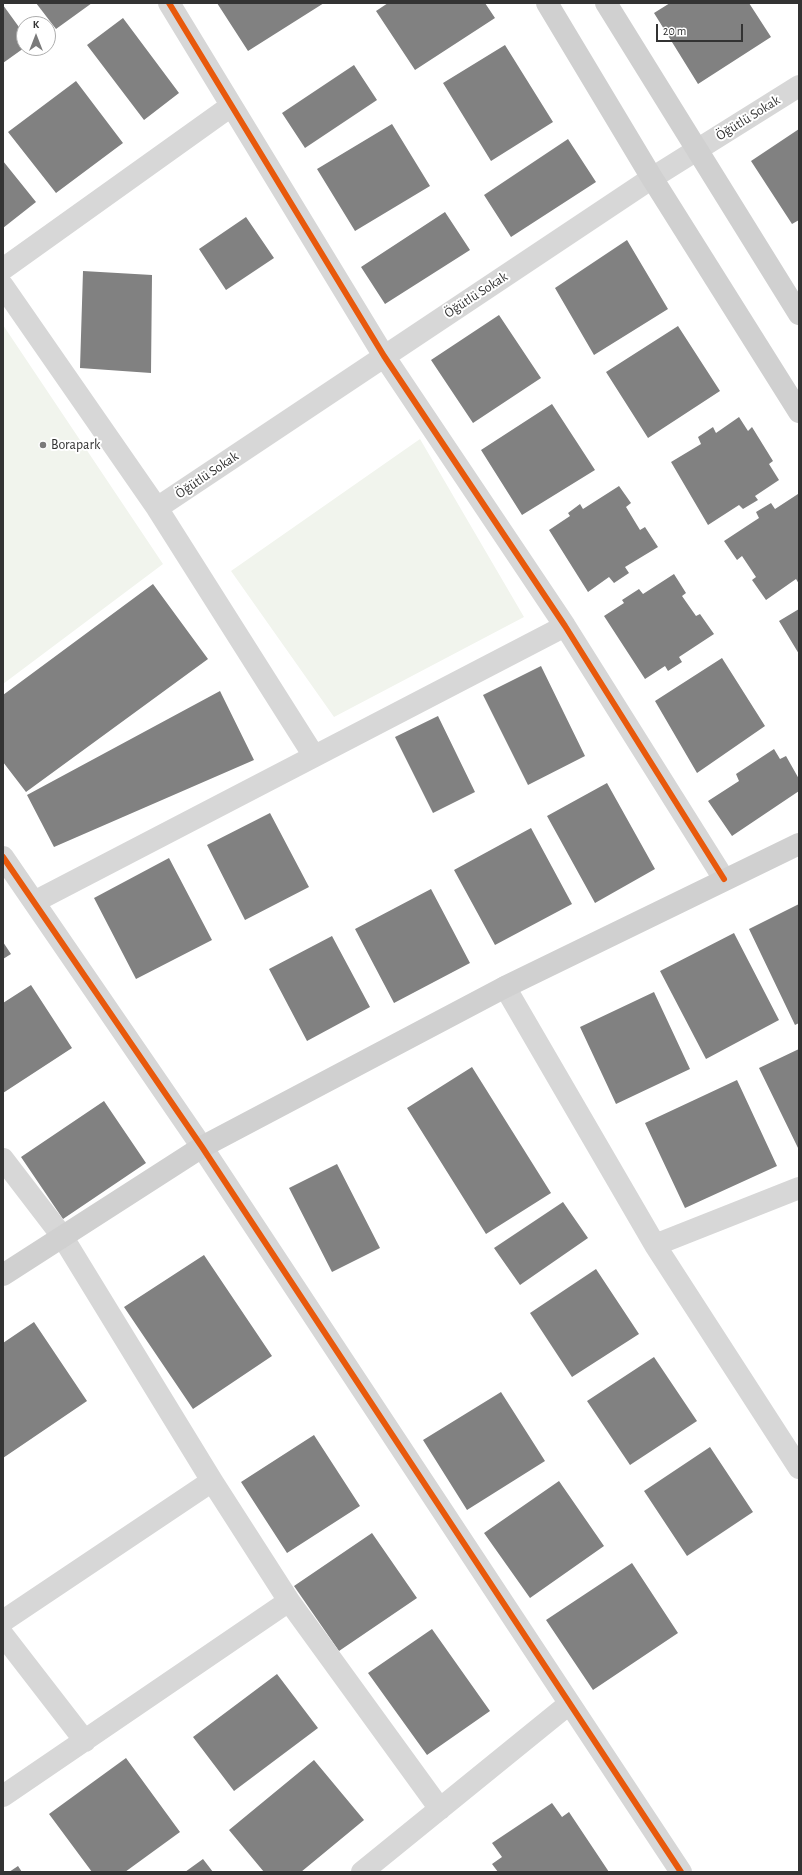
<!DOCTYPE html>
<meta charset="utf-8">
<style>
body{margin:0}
#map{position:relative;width:802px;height:1875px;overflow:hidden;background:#fff;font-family:"Alegreya Sans",sans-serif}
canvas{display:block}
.frame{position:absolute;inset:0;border:4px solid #333;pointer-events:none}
.north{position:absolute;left:16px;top:16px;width:40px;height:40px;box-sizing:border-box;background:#fff;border:1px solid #adadad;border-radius:50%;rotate:0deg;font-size:11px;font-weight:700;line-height:16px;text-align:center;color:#333}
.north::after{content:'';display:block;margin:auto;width:14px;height:18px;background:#7a7a7a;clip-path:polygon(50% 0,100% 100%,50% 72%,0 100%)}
.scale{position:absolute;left:656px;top:24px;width:87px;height:18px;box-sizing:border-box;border:2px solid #333;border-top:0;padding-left:5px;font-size:12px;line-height:14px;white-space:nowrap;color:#333;-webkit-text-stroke:3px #fff;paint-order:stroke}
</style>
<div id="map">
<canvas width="802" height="1875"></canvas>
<div class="frame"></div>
<div class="north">K</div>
<div class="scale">20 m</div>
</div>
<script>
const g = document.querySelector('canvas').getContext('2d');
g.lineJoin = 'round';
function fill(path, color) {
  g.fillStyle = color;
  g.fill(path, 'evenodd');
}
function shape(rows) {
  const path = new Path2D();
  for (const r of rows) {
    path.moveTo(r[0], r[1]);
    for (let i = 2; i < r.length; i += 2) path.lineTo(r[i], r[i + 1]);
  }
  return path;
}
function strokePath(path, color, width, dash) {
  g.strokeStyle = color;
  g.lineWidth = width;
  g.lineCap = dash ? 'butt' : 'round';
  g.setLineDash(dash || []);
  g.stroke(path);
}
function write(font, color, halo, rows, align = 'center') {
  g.font = font + ' "Alegreya Sans",sans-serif';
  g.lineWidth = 4;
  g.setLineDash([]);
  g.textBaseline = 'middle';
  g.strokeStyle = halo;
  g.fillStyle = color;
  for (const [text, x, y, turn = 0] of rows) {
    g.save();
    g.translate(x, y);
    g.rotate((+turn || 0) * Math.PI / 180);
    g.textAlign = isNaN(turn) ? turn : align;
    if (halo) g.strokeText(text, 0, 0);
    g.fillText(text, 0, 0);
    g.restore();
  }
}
fill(shape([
 [3,325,163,564,3,684],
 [420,439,524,617,334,717,231,571]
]), '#f1f4ed');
fill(shape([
 [36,3,92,3,56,29],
 [217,3,324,3,248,51],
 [388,3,485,3,495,18,415,70,376,11],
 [670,3,749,3,771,37,698,84,654,13],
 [3,5,24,34,24,48,3,63],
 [123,18,179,93,144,120,87,45],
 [505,45,553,122,491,161,443,83],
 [354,65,377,100,305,148,282,113],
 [76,81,123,143,56,193,8,132],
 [392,124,430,186,355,231,317,169],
 [799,129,799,220,792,224,751,161],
 [568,139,596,182,511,237,484,195],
 [3,161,36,202,3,228],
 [445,212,470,250,385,304,361,267],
 [246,217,274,258,226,290,199,249],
 [627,240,668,309,594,355,555,288],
 [83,271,152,275,151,373,80,368],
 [499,315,541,378,473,423,431,360],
 [678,326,720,391,648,438,606,372],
 [552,404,595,470,522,515,481,450],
 [739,417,748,431,752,427,773,461,769,464,779,480,755,496,758,500,743,509,739,505,708,525,671,462,701,444,698,437,713,427,716,433],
 [619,486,631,503,626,507,640,530,645,527,658,547,625,567,629,573,614,583,609,577,588,592,549,530,570,516,568,513,580,504,583,509],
 [798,494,799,584,796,579,766,600,752,580,756,577,742,556,737,560,724,541,759,518,756,512,771,503,775,509],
 [674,574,686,593,682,596,696,616,700,614,714,634,679,657,682,662,668,671,665,666,645,679,604,616,624,603,622,600,639,589,643,594],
 [153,584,208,659,26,792,3,762,3,695],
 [799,609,799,654,779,621],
 [722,658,765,726,697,773,655,701],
 [541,666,585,756,528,785,483,695],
 [220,691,254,760,54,847,27,795],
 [438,716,475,792,433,813,395,737],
 [774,749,780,759,786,756,799,779,799,791,732,836,708,801,739,781,736,774],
 [607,783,655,869,595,903,547,816],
 [270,813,309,887,245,920,207,845],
 [531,828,572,904,495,945,454,870],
 [169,858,212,940,136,979,94,898],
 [431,889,470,963,394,1003,355,929],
 [799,904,799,1023,795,1025,749,929],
 [734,933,779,1020,706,1059,660,971],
 [332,936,370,1007,307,1041,269,969],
 [3,942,11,954,3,959],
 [31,985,72,1048,3,1093,3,1003],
 [654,992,690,1069,616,1104,580,1027],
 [799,1049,799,1150,759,1068],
 [472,1067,551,1193,486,1234,407,1108],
 [737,1080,777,1166,685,1208,645,1123],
 [104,1101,146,1163,63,1219,21,1157],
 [337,1164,380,1248,332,1272,289,1188],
 [563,1202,588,1238,520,1285,494,1248],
 [204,1255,272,1356,193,1409,124,1307],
 [596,1269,639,1334,572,1377,530,1313],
 [34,1322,87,1401,3,1458,3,1343],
 [654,1357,697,1421,630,1465,587,1401],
 [501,1392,545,1461,467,1510,423,1440],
 [314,1435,360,1506,287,1553,241,1482],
 [710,1447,753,1512,687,1556,644,1491],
 [559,1481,604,1546,530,1598,484,1533],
 [372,1533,417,1598,339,1651,294,1586],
 [632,1563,678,1633,593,1690,546,1620],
 [432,1629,490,1711,427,1755,368,1673],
 [277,1674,318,1728,234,1791,193,1737],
 [126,1758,180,1832,125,1872,92,1872,49,1814],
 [314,1760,364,1820,301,1872,264,1872,229,1830],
 [552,1803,562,1817,569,1812,609,1872,498,1872,492,1864,502,1857,492,1843],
 [203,1859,213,1872,185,1872],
 [18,1866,22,1872,9,1872]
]), '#818181');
strokePath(shape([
 [169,3,384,356,565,626,724,879],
 [3,269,231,106],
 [3,286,157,508,314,756],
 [157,508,652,178,799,86],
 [3,857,202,1147,681,1872],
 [34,902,565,626],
 [505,987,655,1245,799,1468],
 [3,1159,62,1236,212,1481,289,1601,440,1809],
 [655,1245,799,1188],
 [3,1621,212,1481],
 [3,1635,85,1741],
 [3,1796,289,1601],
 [362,1872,569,1704]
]), '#d7d7d7', 22);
strokePath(shape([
 [547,3,652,178,799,412],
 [606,3,799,314],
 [3,1275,202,1147,505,987,799,844]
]), '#d0d0d0', 22);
strokePath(shape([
 [169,3,384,356,565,626,724,879],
 [3,857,202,1147,681,1872]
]), '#e8590c', 6);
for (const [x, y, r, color] of [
 [43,445,4,"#7a7a7a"]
]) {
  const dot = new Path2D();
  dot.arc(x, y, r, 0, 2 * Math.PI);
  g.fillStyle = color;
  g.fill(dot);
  strokePath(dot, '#fff', 1.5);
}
write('14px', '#333', '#fff', [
 ["Öğütlü Sokak",748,118,-32],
 ["Öğütlü Sokak",476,295,-33],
 ["Öğütlü Sokak",207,475,-34]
]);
write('14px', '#333', '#fff', [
 ["Borapark",51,445]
], 'left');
</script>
